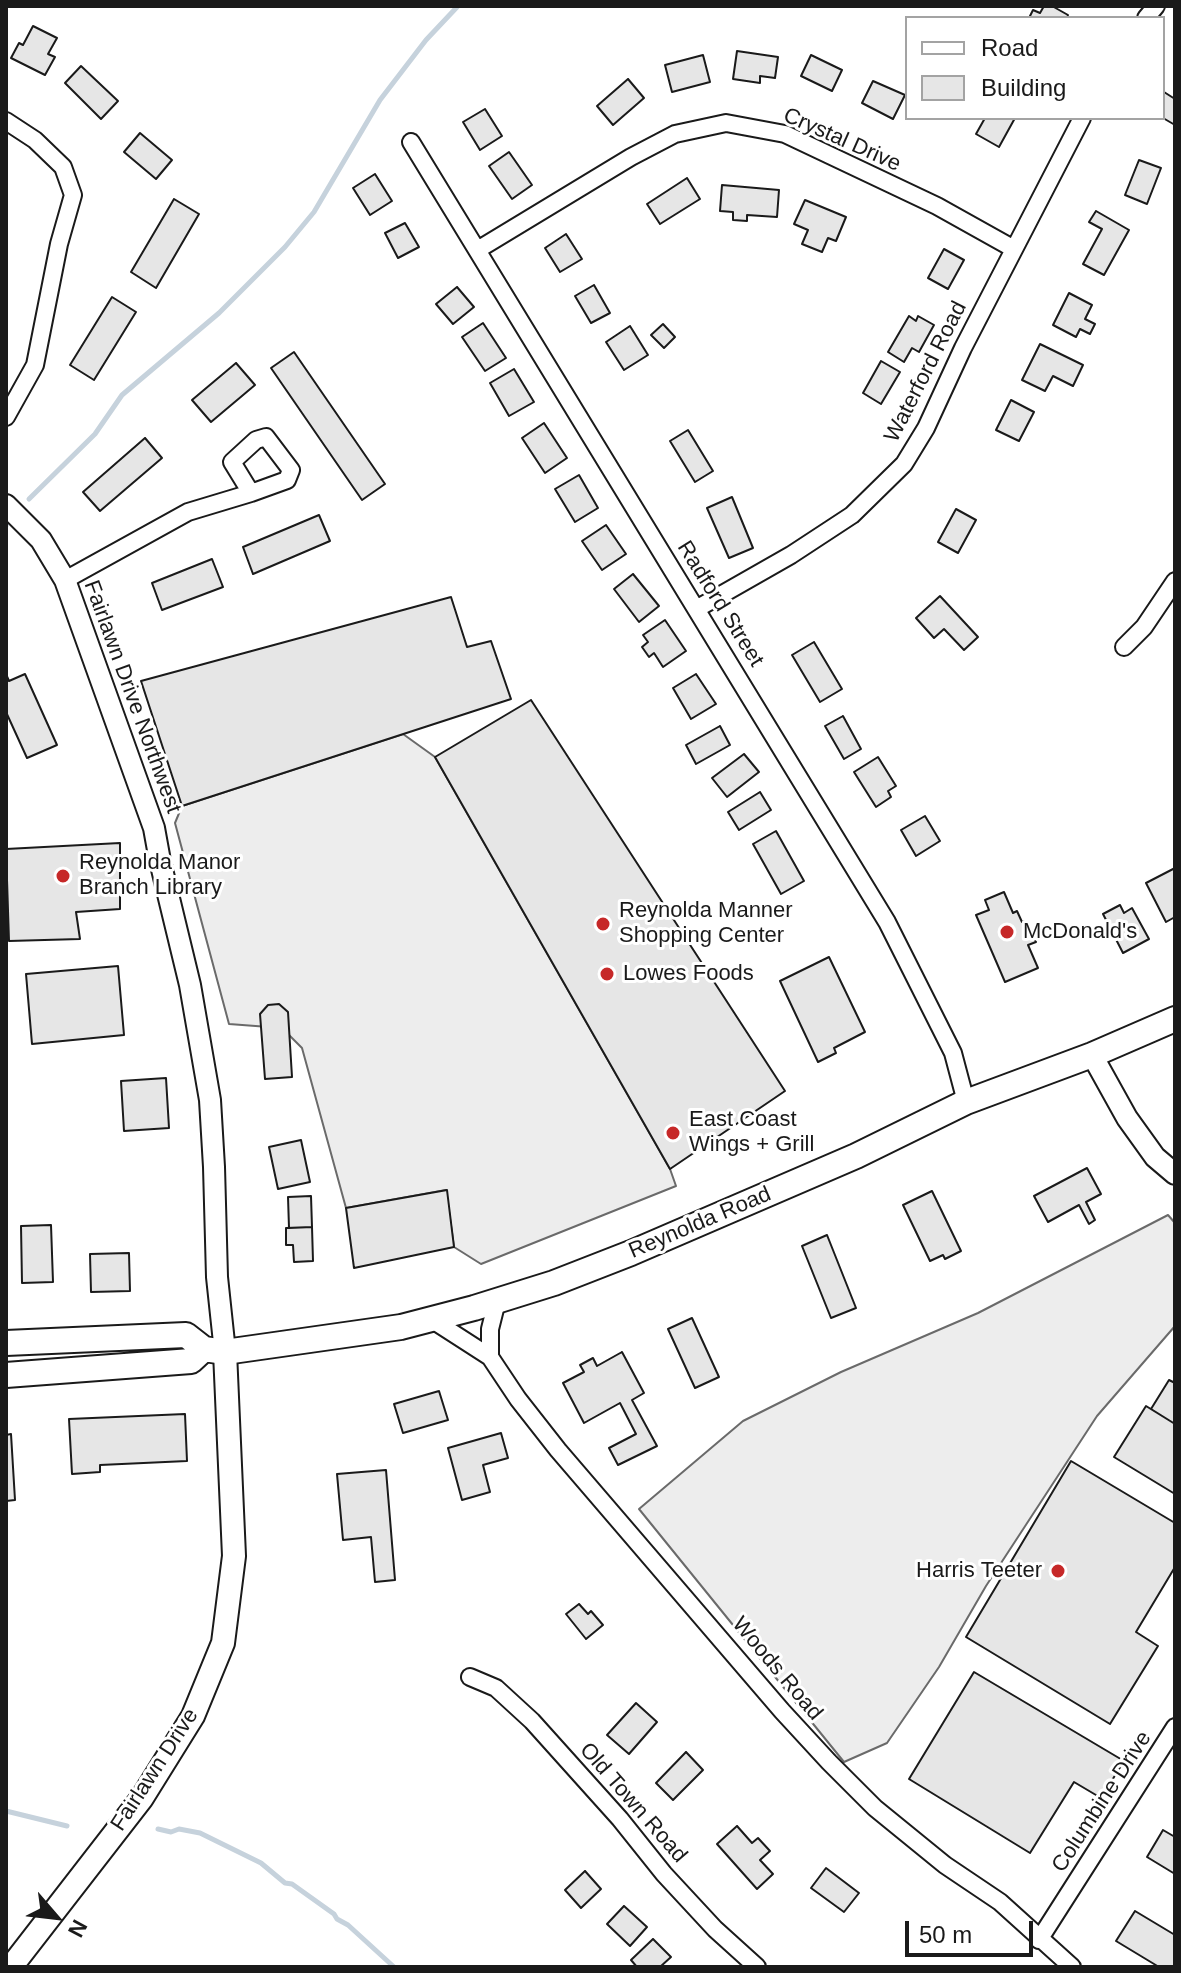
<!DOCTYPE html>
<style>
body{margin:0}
#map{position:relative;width:1181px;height:1973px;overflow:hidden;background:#fff;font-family:Helvetica,sans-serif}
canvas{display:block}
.frame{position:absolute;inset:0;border:8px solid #1a1a1a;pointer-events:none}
.legend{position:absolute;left:905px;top:16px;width:260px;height:104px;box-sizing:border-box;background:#fff;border:2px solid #a3a3a3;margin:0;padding:10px 14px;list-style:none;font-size:24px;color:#1a1a1a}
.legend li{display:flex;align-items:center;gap:16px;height:40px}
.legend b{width:40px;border:2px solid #a3a3a3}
.north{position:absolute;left:16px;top:1877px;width:80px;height:80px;-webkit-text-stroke:6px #fff;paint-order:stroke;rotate:118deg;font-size:22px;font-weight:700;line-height:32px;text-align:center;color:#1a1a1a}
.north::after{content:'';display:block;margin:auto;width:28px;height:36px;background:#1a1a1a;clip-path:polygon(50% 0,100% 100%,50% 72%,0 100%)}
.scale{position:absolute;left:905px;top:1921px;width:128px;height:36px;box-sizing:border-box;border:4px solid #1a1a1a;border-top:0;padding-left:10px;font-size:24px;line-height:28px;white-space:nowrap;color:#1a1a1a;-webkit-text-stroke:6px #fff;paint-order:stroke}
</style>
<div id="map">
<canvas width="1181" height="1973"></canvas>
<div class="frame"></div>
<ul class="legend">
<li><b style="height:10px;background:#fff"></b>Road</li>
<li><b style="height:22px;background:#e6e6e6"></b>Building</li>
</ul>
<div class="north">N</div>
<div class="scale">50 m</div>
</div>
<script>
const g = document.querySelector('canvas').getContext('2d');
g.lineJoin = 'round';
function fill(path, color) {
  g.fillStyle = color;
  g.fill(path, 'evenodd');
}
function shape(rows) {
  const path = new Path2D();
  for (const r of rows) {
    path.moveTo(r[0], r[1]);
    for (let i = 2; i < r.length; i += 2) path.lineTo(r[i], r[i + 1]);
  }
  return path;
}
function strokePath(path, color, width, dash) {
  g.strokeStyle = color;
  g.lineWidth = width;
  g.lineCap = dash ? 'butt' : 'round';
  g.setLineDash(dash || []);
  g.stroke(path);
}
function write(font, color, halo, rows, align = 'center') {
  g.font = font + ' Helvetica,sans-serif';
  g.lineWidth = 6;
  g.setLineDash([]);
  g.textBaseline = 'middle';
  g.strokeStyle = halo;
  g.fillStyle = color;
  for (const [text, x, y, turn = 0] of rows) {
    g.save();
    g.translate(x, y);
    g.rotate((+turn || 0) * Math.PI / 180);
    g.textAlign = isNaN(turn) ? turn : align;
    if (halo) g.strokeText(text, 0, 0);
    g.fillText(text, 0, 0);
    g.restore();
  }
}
const parking = shape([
 [403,734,435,757,670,1169,676,1186,481,1264,454,1247,446,1190,346,1208,302,1048,282,1028,229,1024,175,823,182,806,403,734],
 [1168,1215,1175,1223,1175,1326,1097,1416,986,1586,939,1667,887,1743,844,1762,639,1509,743,1421,841,1372,978,1313,1168,1215]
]);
fill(parking, '#ededed');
strokePath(parking, '#6a6a6a', 2);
strokePath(shape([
 [29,499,95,434,122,395,219,313,285,247,314,212,380,100,426,40,458,6],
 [6,526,7,522],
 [6,1811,67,1826],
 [158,1829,171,1832,179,1829,200,1833,261,1863,285,1883,292,1884,334,1914,337,1919,348,1925,394,1967]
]), '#c6d2dc', 5);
const building = shape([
 [1044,6,1052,6,1068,15,1067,18,1029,18,1033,10,1040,13,1044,6],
 [33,26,57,38,48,54,55,57,45,75,11,58,19,43,23,45,33,26],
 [737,51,778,57,775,78,760,76,760,83,733,79,737,51],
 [703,55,710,82,672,92,665,65,703,55],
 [811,55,842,70,832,91,801,76,811,55],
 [81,66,118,101,101,119,65,83,81,66],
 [628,79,644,98,613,125,597,106,628,79],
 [873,81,905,95,893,119,862,103,873,81],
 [1164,92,1175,99,1175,125,1163,118,1164,92],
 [485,109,502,136,480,150,463,122,485,109],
 [985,118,1015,118,999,147,976,134,985,118],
 [140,133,172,160,156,179,124,152,140,133],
 [509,152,532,185,512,199,489,166,509,152],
 [1139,160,1161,168,1147,204,1125,195,1139,160],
 [375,174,392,201,370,215,353,188,375,174],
 [687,178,700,199,660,224,647,204,687,178],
 [722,185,779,190,777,217,747,215,747,221,733,220,733,212,720,211,722,185],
 [174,199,199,214,156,288,131,272,174,199],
 [805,200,846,217,836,241,828,238,822,252,802,244,808,230,794,224,805,200],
 [1096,211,1129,230,1104,275,1083,264,1102,229,1089,222,1096,211],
 [405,223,419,247,398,258,385,233,405,223],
 [566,234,582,259,560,272,545,248,566,234],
 [944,249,964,260,948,289,928,278,944,249],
 [594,285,610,313,591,323,575,296,594,285],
 [457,287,474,307,453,324,436,304,457,287],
 [1069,293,1092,305,1085,319,1095,324,1090,334,1080,329,1076,337,1053,325,1069,293],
 [112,297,136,312,94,380,70,365,112,297],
 [909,316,916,321,918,316,934,325,919,352,912,348,904,362,888,352,909,316],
 [483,323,506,358,485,371,462,337,483,323],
 [663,324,675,337,664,348,651,335,663,324],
 [630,326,648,355,624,370,606,342,630,326],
 [1040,344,1083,365,1073,386,1053,376,1045,391,1022,380,1040,344],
 [294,352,385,484,362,500,271,368,294,352],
 [881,361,900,372,881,404,863,393,881,361],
 [236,363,255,385,211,422,192,400,236,363],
 [514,369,534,402,509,416,490,383,514,369],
 [1011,400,1034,412,1019,441,996,430,1011,400],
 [544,423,567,458,545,473,522,438,544,423],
 [688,430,713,471,695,482,670,441,688,430],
 [145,438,162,458,100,511,83,492,145,438],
 [579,475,598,508,575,522,555,489,579,475],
 [732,497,753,548,729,558,707,508,732,497],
 [956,509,976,520,958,553,938,542,956,509],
 [319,515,330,541,253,574,243,547,319,515],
 [606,525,626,554,602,570,582,541,606,525],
 [212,559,223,587,162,610,152,583,212,559],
 [633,574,659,606,639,622,614,589,633,574],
 [940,596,978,637,964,650,944,629,934,638,916,618,940,596],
 [451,597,467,647,491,641,511,699,182,806,141,681,451,597],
 [665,620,686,651,663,667,654,653,649,657,642,647,648,642,643,635,665,620],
 [814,642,842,689,820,702,792,655,814,642],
 [6,674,9,681,25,674,57,745,27,758,6,712,6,674],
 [696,674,716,704,691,719,673,688,696,674],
 [531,700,785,1091,670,1169,435,757,531,700],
 [843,716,861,749,844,759,825,726,843,716],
 [720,726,730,745,696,764,686,745,720,726],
 [744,754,759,772,727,797,712,778,744,754],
 [878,757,896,786,888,791,891,797,876,807,854,772,878,757],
 [760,792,771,810,739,830,728,812,760,792],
 [925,816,940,841,916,856,901,830,925,816],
 [776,831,804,881,781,894,753,844,776,831],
 [120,843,120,909,76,912,80,939,9,941,6,849,120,843],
 [1175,868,1175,917,1166,922,1146,883,1175,868],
 [1004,892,1013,913,1017,911,1022,922,1026,921,1036,942,1028,945,1038,968,1005,982,976,915,989,910,985,900,1004,892],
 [1120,905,1124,913,1132,908,1149,939,1123,953,1103,914,1120,905],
 [829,957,865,1032,834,1048,836,1053,818,1062,780,981,829,957],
 [118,966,124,1035,32,1044,26,974,118,966],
 [279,1004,288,1012,292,1077,265,1079,260,1014,268,1005,279,1004],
 [166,1078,169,1128,124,1131,121,1081,166,1078],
 [301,1140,310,1182,278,1189,269,1147,301,1140],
 [1087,1168,1101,1194,1086,1202,1095,1220,1089,1224,1079,1205,1048,1222,1034,1196,1087,1168],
 [447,1190,454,1247,354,1268,346,1208,447,1190],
 [932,1191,961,1251,945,1259,943,1255,930,1261,903,1205,932,1191],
 [311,1196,312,1227,289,1228,288,1197,311,1196],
 [51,1225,53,1282,22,1283,21,1226,51,1225],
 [312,1227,313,1261,294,1262,293,1245,286,1245,286,1228,312,1227],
 [827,1235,856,1308,831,1318,802,1246,827,1235],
 [129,1253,130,1291,91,1292,90,1254,129,1253],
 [692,1318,719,1377,695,1388,668,1329,692,1318],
 [622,1352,644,1393,632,1400,657,1446,618,1465,609,1448,636,1434,620,1403,584,1423,563,1383,584,1372,580,1365,593,1358,597,1366,622,1352],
 [1169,1380,1175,1383,1175,1424,1151,1409,1169,1380],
 [439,1391,448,1420,403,1433,394,1404,439,1391],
 [1146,1406,1175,1424,1175,1494,1114,1457,1146,1406],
 [185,1414,187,1461,100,1465,100,1472,72,1474,69,1419,185,1414],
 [501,1433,508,1458,483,1465,490,1492,462,1500,448,1448,501,1433],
 [11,1434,15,1500,6,1501,6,1435,11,1434],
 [1071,1461,1175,1523,1175,1567,1136,1632,1158,1646,1110,1724,966,1637,1071,1461],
 [386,1470,395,1580,375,1582,371,1537,343,1540,337,1474,386,1470],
 [579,1604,588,1614,591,1611,603,1625,586,1639,566,1614,579,1604],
 [974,1672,1124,1761,1101,1798,1074,1782,1030,1853,909,1779,974,1672],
 [636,1703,657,1722,629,1754,607,1735,636,1703],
 [686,1752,703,1770,673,1800,656,1783,686,1752],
 [737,1826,752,1843,758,1838,770,1851,760,1860,773,1874,757,1889,717,1844,737,1826],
 [1163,1830,1175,1837,1175,1874,1147,1857,1163,1830],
 [826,1868,859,1893,844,1912,811,1888,826,1868],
 [585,1871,601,1889,581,1908,565,1890,585,1871],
 [624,1906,647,1927,630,1946,607,1924,624,1906],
 [1135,1911,1175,1935,1175,1967,1159,1967,1116,1941,1135,1911],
 [653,1939,671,1957,660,1967,637,1967,631,1960,653,1939]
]);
fill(building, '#e6e6e6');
strokePath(building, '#1a1a1a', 2);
const minor = shape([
 [1146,18,1156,6],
 [6,121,35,140,63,167,73,195,59,244,35,365,6,417],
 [411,142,887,922,953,1053,966,1102],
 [479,249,631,157,675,134,726,123,785,134,937,206,1014,249],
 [65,580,188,512,251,493,287,480,291,470,266,437,256,440,232,462,251,493],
 [698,608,791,555,852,515,904,464,926,428,963,348,1082,118],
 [1124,647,1144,627,1175,581],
 [431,1319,490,1357,518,1399,558,1450,782,1711,829,1762,875,1808,945,1865,1000,1902,1072,1967],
 [490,1357,490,1329,497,1301],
 [470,1677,496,1688,532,1721,620,1819,664,1874,715,1929,757,1967],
 [1039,1940,1175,1727]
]);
const tertiary = shape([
 [6,505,41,540,65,580,154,828,160,861,190,985,210,1100,214,1167,217,1277,225,1352],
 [1092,1055,1127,1118,1155,1157,1175,1174]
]);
const secondary = shape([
 [11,1967,142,1798,193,1716,223,1643,234,1556,225,1352]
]);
const primary = shape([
 [6,1343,186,1335,204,1349,225,1352,401,1327,474,1308,554,1283,631,1253,856,1156,966,1102,1092,1055,1175,1019],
 [6,1375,191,1361,204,1349]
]);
strokePath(minor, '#1a1a1a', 20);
strokePath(tertiary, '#1a1a1a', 24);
strokePath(secondary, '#1a1a1a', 26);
strokePath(primary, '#1a1a1a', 28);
strokePath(minor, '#fff', 16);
strokePath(tertiary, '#fff', 20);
strokePath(secondary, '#fff', 22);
strokePath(primary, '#fff', 24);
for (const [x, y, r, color] of [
 [63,876,8,"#c62828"],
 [603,924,8,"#c62828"],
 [1007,932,8,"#c62828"],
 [607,974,8,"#c62828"],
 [673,1133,8,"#c62828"],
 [1058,1571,8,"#c62828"]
]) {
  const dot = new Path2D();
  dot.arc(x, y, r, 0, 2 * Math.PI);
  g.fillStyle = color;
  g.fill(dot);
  strokePath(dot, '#fff', 3);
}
write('22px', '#1a1a1a', '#fff', [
 ["Crystal Drive",842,140,24],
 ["Waterford Road",926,372,-63],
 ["Radford Street",720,604,58],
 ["Fairlawn Drive Northwest",132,697,70],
 ["Reynolda Road",700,1223,-23],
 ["Woods Road",777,1669,50],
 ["Fairlawn Drive",155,1770,-57],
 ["Columbine Drive",1102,1802,-57],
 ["Old Town Road",633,1803,49]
]);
write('22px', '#1a1a1a', '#fff', [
 ["Reynolda Manor",79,863],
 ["Branch Library",79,888],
 ["Reynolda Manner",619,911],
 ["Shopping Center",619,936],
 ["McDonald's",1023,932],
 ["Lowes Foods",623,974],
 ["East Coast",689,1120],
 ["Wings + Grill",689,1145],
 ["Harris Teeter",1042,1571,"right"]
], 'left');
</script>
